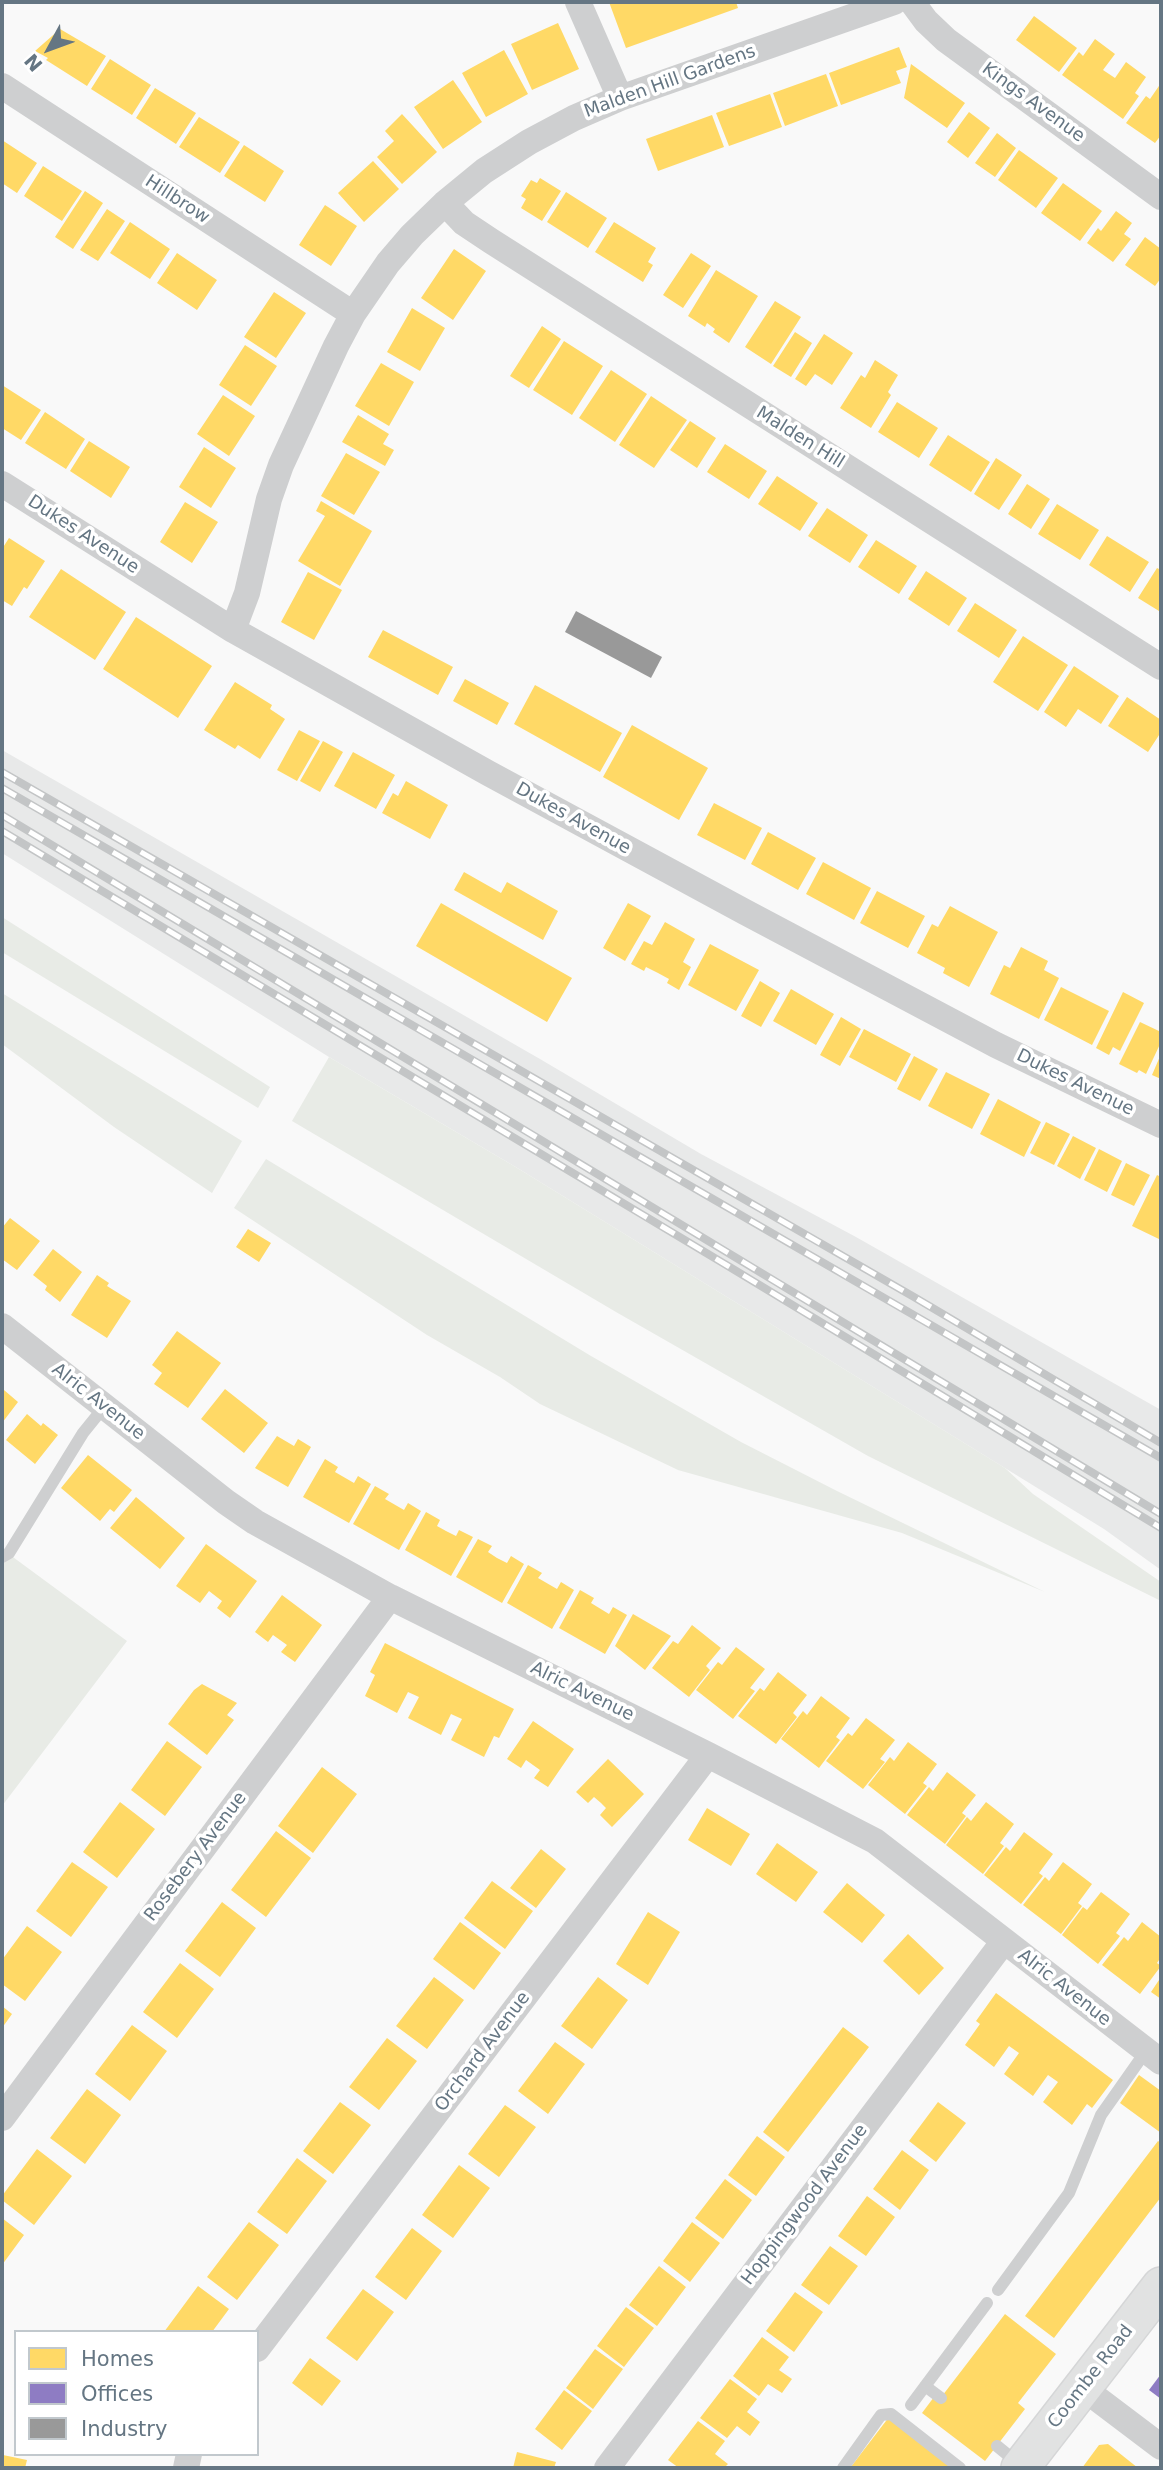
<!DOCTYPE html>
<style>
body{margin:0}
#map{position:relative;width:1163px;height:2470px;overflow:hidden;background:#f9f9f9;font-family:"DejaVu Sans",sans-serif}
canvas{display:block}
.frame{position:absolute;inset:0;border:4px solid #657683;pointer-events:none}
.legend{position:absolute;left:14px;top:2330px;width:245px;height:126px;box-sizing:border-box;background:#fff;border:2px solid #c1c8cd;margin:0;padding:9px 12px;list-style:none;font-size:21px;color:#657683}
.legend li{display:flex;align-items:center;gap:14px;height:35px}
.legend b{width:35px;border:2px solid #c1c8cd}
.north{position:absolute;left:14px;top:14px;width:70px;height:70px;-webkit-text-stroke:5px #fff;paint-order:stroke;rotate:229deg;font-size:19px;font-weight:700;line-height:28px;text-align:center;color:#657683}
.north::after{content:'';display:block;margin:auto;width:24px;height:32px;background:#657683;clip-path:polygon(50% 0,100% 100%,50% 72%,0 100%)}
</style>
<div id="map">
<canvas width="1163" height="2470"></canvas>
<div class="frame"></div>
<ul class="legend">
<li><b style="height:19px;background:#ffd966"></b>Homes</li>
<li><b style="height:19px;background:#8e7cc3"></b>Offices</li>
<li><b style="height:19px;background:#999"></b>Industry</li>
</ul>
<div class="north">N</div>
</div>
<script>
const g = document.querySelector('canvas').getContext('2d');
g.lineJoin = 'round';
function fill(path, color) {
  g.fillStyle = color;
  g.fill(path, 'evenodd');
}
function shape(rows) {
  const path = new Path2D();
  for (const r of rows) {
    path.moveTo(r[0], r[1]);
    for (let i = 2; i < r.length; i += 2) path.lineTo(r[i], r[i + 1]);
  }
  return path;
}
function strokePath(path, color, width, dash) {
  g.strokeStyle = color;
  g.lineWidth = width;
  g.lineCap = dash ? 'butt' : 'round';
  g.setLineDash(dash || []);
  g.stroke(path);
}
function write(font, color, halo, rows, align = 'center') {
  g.font = font + ' "DejaVu Sans",sans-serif';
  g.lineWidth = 7;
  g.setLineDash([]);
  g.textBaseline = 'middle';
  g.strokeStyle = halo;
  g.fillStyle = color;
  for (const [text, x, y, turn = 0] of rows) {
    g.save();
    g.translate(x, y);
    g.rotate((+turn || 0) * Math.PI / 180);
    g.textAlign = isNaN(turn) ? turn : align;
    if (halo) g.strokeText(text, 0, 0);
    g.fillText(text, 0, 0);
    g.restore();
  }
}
fill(shape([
 [2,750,540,1059,701,1154,856,1237,1161,1410,1161,1570,1104,1529,519,1169,329,1057,2,853]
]), '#e8e9e9');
fill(shape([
 [2,917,270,1087,258,1108,2,952],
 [2,993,242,1141,212,1193,114,1127,2,1044],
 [329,1057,519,1169,1005,1468,1033,1494,1161,1582,1161,1601,868,1456,616,1312,292,1121],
 [266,1159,591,1356,741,1442,837,1491,1045,1592,902,1533,678,1470,540,1404,500,1377,427,1335,234,1208],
 [2,1549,127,1641,2,1806]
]), '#e8ebe6');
fill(shape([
 [609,2,736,2,738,8,626,48],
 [1034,16,1077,48,1059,72,1016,40],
 [558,23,579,69,532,90,511,44],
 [60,29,106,56,87,86,46,60,48,58,35,51],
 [1095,39,1115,54,1103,70,1115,78,1126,62,1146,77,1135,93,1139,96,1123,119,1062,75,1079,52,1083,56],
 [899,47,907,67,896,71,901,83,841,105,829,73],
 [504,50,528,94,486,117,462,73],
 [110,59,151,85,132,115,91,89],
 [911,64,965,103,947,128,904,98],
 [826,74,838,106,785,126,773,93],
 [453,80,482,122,443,149,414,107],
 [1161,83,1161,135,1155,143,1126,123,1146,96,1150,99],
 [155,88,196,113,176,144,136,118],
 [770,94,782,127,729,146,716,113],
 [969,112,990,128,968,158,947,142],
 [402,114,437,152,402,184,377,157,394,141,385,131],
 [712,115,724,147,658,171,646,139],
 [199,117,240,142,220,173,179,147],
 [997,133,1016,148,995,177,975,163],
 [2,140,37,163,17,193,2,183],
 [244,145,284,171,265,202,224,176],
 [1019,150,1058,178,1036,208,998,180],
 [373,161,399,189,364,222,338,193],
 [43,166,82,191,62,221,24,196],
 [540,178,561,191,542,221,521,208,526,199,521,196,531,180,537,183],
 [1063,183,1102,211,1080,241,1041,213],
 [85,191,103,203,73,249,55,237],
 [566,192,607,218,588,248,547,222],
 [325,205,357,226,331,266,299,245],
 [107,209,125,221,98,261,80,250],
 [1116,211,1132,223,1124,234,1131,239,1113,262,1087,243,1098,228,1101,231],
 [130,222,170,249,150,279,110,253],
 [614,222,656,248,648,262,653,265,643,282,595,252],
 [1145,237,1161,249,1161,278,1155,286,1125,265],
 [454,249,486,271,453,320,421,298],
 [177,253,217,280,197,310,157,283],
 [691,253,711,266,683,308,663,295],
 [716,270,758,296,729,343,713,332,715,329,707,323,705,327,688,316],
 [274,292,306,313,276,358,244,337],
 [775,301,801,317,771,364,745,347],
 [412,308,445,328,420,371,387,352],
 [542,326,561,339,529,388,510,376],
 [795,332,812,343,791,377,773,366],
 [824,334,853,353,832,385,815,374,806,386,795,379],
 [564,341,603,366,572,415,533,390],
 [245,345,277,366,251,406,219,385],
 [875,360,898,375,888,392,891,395,871,428,840,408,861,375,865,378],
 [381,363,414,382,389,426,355,406],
 [611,370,647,394,615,442,579,418],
 [2,385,41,410,21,440,2,428],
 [223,395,255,416,229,456,197,434],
 [651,396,687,420,654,468,619,445],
 [897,402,938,428,919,458,878,432],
 [45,412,85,439,66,469,25,443],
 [358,415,389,434,383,444,394,450,385,466,342,442],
 [690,421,716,438,697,468,670,450],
 [948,435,990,462,971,492,929,465],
 [89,441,130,467,111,498,70,471],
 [725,444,767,471,749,499,707,472],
 [204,447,236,468,211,508,179,487],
 [346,453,380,472,354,515,321,496],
 [996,458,1022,475,999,510,974,494],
 [777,476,818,503,800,531,758,504],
 [1027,484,1050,499,1031,529,1008,514],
 [321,501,372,531,340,586,298,561,325,516,316,511],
 [185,502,218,522,192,563,160,542],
 [1057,504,1099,530,1080,560,1038,534],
 [827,508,868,535,850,563,808,536],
 [1107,536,1149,562,1130,592,1089,565],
 [9,538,45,561,27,589,24,587,12,606,2,600,2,549],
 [876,540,917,566,899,594,858,567],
 [1157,568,1161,570,1161,608,1159,611,1138,598],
 [61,569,126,612,95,660,29,617],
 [926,571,967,598,949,626,908,599],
 [308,572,342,590,314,640,281,622],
 [975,603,1017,630,999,658,957,631],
 [136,617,212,666,178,718,103,669],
 [383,630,453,667,438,695,368,657],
 [1023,636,1068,665,1038,711,993,682],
 [1074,666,1119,696,1101,724,1078,709,1066,727,1044,712],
 [465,679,509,703,497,725,453,701],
 [235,682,272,705,270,709,285,719,260,759,238,745,235,749,204,730],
 [535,685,622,733,600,772,514,724],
 [1127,697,1161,720,1161,732,1148,752,1108,726],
 [632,725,708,768,679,820,603,777],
 [299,730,320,741,297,781,277,770],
 [323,741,343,752,320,792,300,781],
 [353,752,395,775,376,809,334,786],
 [406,781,448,805,430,839,382,813,393,793,398,796],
 [714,803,762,828,745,860,697,835],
 [768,832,816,858,798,890,751,864],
 [823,862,871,888,854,920,806,894],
 [464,872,501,893,507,882,558,911,543,940,454,890],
 [877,891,925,916,908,948,860,923],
 [441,903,572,978,547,1022,416,946],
 [628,903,651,916,625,961,603,948],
 [950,906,998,932,969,987,943,973,945,968,917,953,932,924,938,927],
 [665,922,695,939,683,962,691,967,679,990,667,983,669,979,658,973,646,967,644,971,631,964,644,941,652,945],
 [710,944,759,970,736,1011,688,985],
 [1021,947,1048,961,1044,970,1059,978,1039,1019,990,994,1004,965,1010,968],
 [760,981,780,993,761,1027,741,1016],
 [1061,987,1109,1011,1092,1045,1044,1020],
 [791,989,834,1014,816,1045,773,1021],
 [1123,992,1144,1003,1120,1051,1113,1047,1109,1055,1096,1048],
 [841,1017,861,1029,840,1066,820,1055],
 [1140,1022,1161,1032,1161,1042,1146,1074,1139,1070,1137,1073,1119,1064],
 [864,1029,911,1054,896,1082,849,1057],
 [1161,1054,1161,1079,1152,1075],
 [914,1056,938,1069,920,1101,897,1089],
 [946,1072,990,1094,972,1129,928,1106],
 [998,1099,1041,1122,1024,1157,980,1134],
 [1046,1122,1070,1134,1054,1165,1030,1153],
 [1073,1136,1096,1148,1080,1179,1057,1166],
 [1099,1149,1122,1161,1107,1192,1084,1180],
 [1126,1163,1150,1175,1134,1206,1111,1195],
 [1157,1175,1161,1177,1161,1240,1132,1226],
 [10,1218,40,1241,17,1270,2,1259,4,1255,2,1254,2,1228],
 [248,1229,271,1243,259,1262,236,1247],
 [53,1249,82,1272,60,1302,45,1290,47,1286,33,1275],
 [97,1275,109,1283,107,1286,131,1301,107,1338,71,1315],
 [177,1331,221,1363,188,1408,154,1384,162,1373,152,1365],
 [225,1389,268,1423,244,1453,201,1419],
 [4,1390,18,1402,2,1423,2,1393],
 [27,1414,41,1426,43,1423,58,1435,35,1464,6,1440],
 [277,1436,294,1446,298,1439,311,1447,288,1487,255,1468],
 [88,1455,132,1490,114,1512,110,1509,100,1521,61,1488],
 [325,1459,338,1467,335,1472,354,1483,358,1476,371,1484,349,1523,303,1497],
 [375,1486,389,1494,385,1499,404,1510,408,1503,421,1511,399,1550,353,1524],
 [136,1497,185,1538,160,1569,110,1528],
 [426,1512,440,1520,437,1526,446,1531,456,1536,459,1530,473,1537,451,1576,405,1550],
 [478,1539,492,1546,488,1552,497,1558,507,1563,511,1556,524,1564,502,1603,456,1577],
 [206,1544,257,1581,230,1618,217,1608,222,1601,209,1591,200,1603,176,1586],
 [528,1565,542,1573,538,1578,557,1589,561,1582,574,1590,552,1629,507,1603],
 [580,1590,594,1598,591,1603,609,1614,613,1607,627,1615,605,1654,559,1628],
 [282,1595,322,1625,295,1662,281,1652,287,1645,273,1635,268,1642,255,1632],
 [633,1614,671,1636,645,1670,615,1646],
 [692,1625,721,1648,706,1666,710,1670,689,1697,652,1668,673,1641,678,1644],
 [385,1643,514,1709,499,1738,494,1736,484,1757,451,1740,462,1719,451,1714,441,1735,408,1718,419,1697,408,1692,397,1713,365,1696,375,1675,370,1672],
 [736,1647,765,1669,750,1688,755,1691,733,1719,696,1690,718,1662,722,1665],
 [778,1672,807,1695,793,1713,797,1717,776,1744,738,1716,760,1688,764,1691],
 [202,1684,237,1703,227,1715,234,1720,207,1755,168,1724,194,1690],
 [821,1696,850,1718,836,1737,840,1740,819,1768,781,1739,803,1711,807,1715],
 [866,1718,895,1740,880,1759,885,1762,863,1789,826,1761,848,1733,852,1736],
 [533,1721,574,1749,548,1787,534,1778,540,1770,526,1760,521,1768,507,1759],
 [167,1741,202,1767,165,1816,131,1790],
 [908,1742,937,1764,923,1783,927,1786,905,1814,868,1785,890,1757,894,1761],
 [608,1759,644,1794,612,1827,600,1815,606,1808,601,1803,594,1797,588,1803,576,1792],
 [322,1767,357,1794,313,1853,278,1826],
 [947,1772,976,1795,962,1813,966,1816,945,1844,907,1815,929,1787,933,1791],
 [120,1802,155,1829,117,1878,83,1852],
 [986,1802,1014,1824,1000,1843,1004,1846,983,1874,946,1845,967,1817,971,1821],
 [707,1808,750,1834,731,1866,688,1840],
 [276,1831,311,1858,266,1917,231,1890],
 [1024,1832,1053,1854,1039,1873,1043,1876,1021,1904,984,1875,1006,1847,1010,1851],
 [777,1843,818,1872,796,1902,756,1874],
 [541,1849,566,1869,536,1908,510,1888],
 [72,1862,108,1887,71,1937,36,1911],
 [1063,1862,1092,1884,1078,1903,1082,1906,1061,1934,1023,1905,1045,1877,1049,1881],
 [492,1881,533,1911,505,1949,464,1918],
 [847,1883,885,1915,862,1943,823,1912],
 [1101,1892,1130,1914,1116,1933,1120,1936,1098,1964,1062,1935,1083,1907,1087,1910],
 [222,1902,256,1928,220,1977,185,1951],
 [648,1912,680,1932,648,1985,616,1964],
 [460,1922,501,1953,474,1990,433,1959],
 [1142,1922,1161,1937,1161,1957,1157,1963,1161,1966,1140,1994,1102,1965,1124,1937,1128,1941],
 [27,1926,62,1952,25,2001,2,1984,2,1960],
 [908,1934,944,1968,919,1995,883,1961],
 [180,1963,214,1989,177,2038,143,2012],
 [434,1977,464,2000,427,2049,396,2026],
 [598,1977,628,2000,592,2049,561,2026],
 [1161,1977,1161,1999,1151,1992],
 [996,1993,1113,2080,1092,2108,1087,2104,1072,2125,1043,2102,1058,2082,1048,2075,1033,2096,1004,2074,1019,2053,1009,2046,994,2067,965,2045,980,2024,976,2021],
 [2,2006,12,2014,2,2028],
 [132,2025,167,2051,130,2101,95,2074],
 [843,2027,869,2047,788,2152,763,2132],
 [387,2038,417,2061,379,2110,349,2087],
 [555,2042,585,2064,548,2114,518,2091],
 [1139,2075,1161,2091,1161,2133,1120,2103],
 [87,2089,121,2115,85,2164,50,2138],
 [340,2102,371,2125,333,2174,303,2151],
 [938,2102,966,2123,936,2162,909,2141],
 [505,2105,536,2127,499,2177,468,2154],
 [757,2136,785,2157,756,2196,728,2175],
 [1158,2141,1161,2143,1161,2197,1054,2338,1025,2316],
 [37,2149,72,2176,34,2225,2,2200,2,2196],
 [902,2150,929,2170,900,2210,873,2189],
 [297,2158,327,2181,287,2234,257,2212],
 [459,2165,490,2188,453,2238,422,2215],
 [725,2179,752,2200,723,2239,695,2218],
 [867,2196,895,2217,866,2256,838,2236],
 [2,2218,24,2235,2,2265],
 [249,2222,279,2245,237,2300,207,2277],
 [692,2222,720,2243,690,2282,663,2261],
 [412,2228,442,2251,406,2300,375,2277],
 [830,2246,858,2266,829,2305,801,2285],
 [659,2266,686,2287,657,2326,629,2305],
 [198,2286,229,2309,212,2332,164,2332],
 [363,2289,394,2312,357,2361,326,2338],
 [795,2292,823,2312,794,2352,766,2331],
 [626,2307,654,2328,624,2367,597,2346],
 [1005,2314,1056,2354,1018,2403,1025,2409,985,2461,922,2413,934,2397,939,2400],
 [762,2337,789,2357,779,2370,792,2379,782,2393,768,2384,759,2396,733,2376],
 [595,2349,623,2369,593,2409,566,2388],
 [310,2358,341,2381,322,2406,292,2383],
 [730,2379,757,2399,747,2412,760,2422,750,2436,737,2426,727,2438,700,2418],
 [564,2390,592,2411,562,2450,535,2429],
 [889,2417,955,2468,850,2468],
 [698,2421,725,2441,715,2454,728,2464,724,2468,679,2468,668,2460],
 [1108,2444,1138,2468,1082,2468,1099,2445],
 [517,2452,556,2462,554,2468,513,2468],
 [3,2455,27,2460,25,2468,2,2468]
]), '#ffd966');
fill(shape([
 [1161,2374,1161,2399,1149,2390]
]), '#8e7cc3');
fill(shape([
 [576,611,662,657,651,678,565,632]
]), '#999');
const secondary = shape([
 [1020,2468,1161,2286]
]);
strokePath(secondary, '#d5d6d7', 40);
strokePath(shape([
 [2,1557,9,1553,83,1433,104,1407],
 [998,2290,1069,2193,1101,2115,1146,2051],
 [925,2386,941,2398],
 [911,2405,987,2303],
 [997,2446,1019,2464],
 [843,2468,881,2415,891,2414,960,2468]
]), '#cecfd0', 12);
strokePath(shape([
 [578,2,620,98],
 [912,2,926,21,946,40,1161,197],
 [2,86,353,314],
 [445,203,464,223,491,241,1161,667],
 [2,484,233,630,488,773,745,912,996,1045,1161,1125],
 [233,630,247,593,269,499,281,465,336,346,353,314,388,263,412,235,445,203,484,171,529,142,574,118,620,98,894,2],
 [2,1326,226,1502,255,1522,390,1597,708,1755,875,1841,1161,2062],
 [2,2118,390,1597],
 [257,2349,708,1755],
 [1083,2388,1161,2447],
 [186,2468,189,2454],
 [607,2468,1004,1941]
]), '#cecfd0', 26);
strokePath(secondary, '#e1e2e2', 37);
const rail = shape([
 [2,772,914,1297,1161,1443],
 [2,788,1161,1458],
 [2,815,1161,1514],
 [2,831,728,1266,1161,1528]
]);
strokePath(rail, '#c3c5c6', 8);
strokePath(rail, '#fff', 5, [16]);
write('18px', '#657683', '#fff', [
 ["Malden Hill Gardens",670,82,-20],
 ["Kings Avenue",1033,103,36],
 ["Hillbrow",177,200,33],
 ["Malden Hill",800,438,32],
 ["Dukes Avenue",83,535,33],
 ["Dukes Avenue",573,819,29],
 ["Dukes Avenue",1075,1083,26],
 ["Alric Avenue",98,1402,38],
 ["Alric Avenue",582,1692,26],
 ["Rosebery Avenue",196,1857,-53],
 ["Alric Avenue",1064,1988,38],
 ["Orchard Avenue",483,2052,-53],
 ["Hoppingwood Avenue",805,2205,-53],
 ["Coombe Road",1091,2377,-52]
]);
</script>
